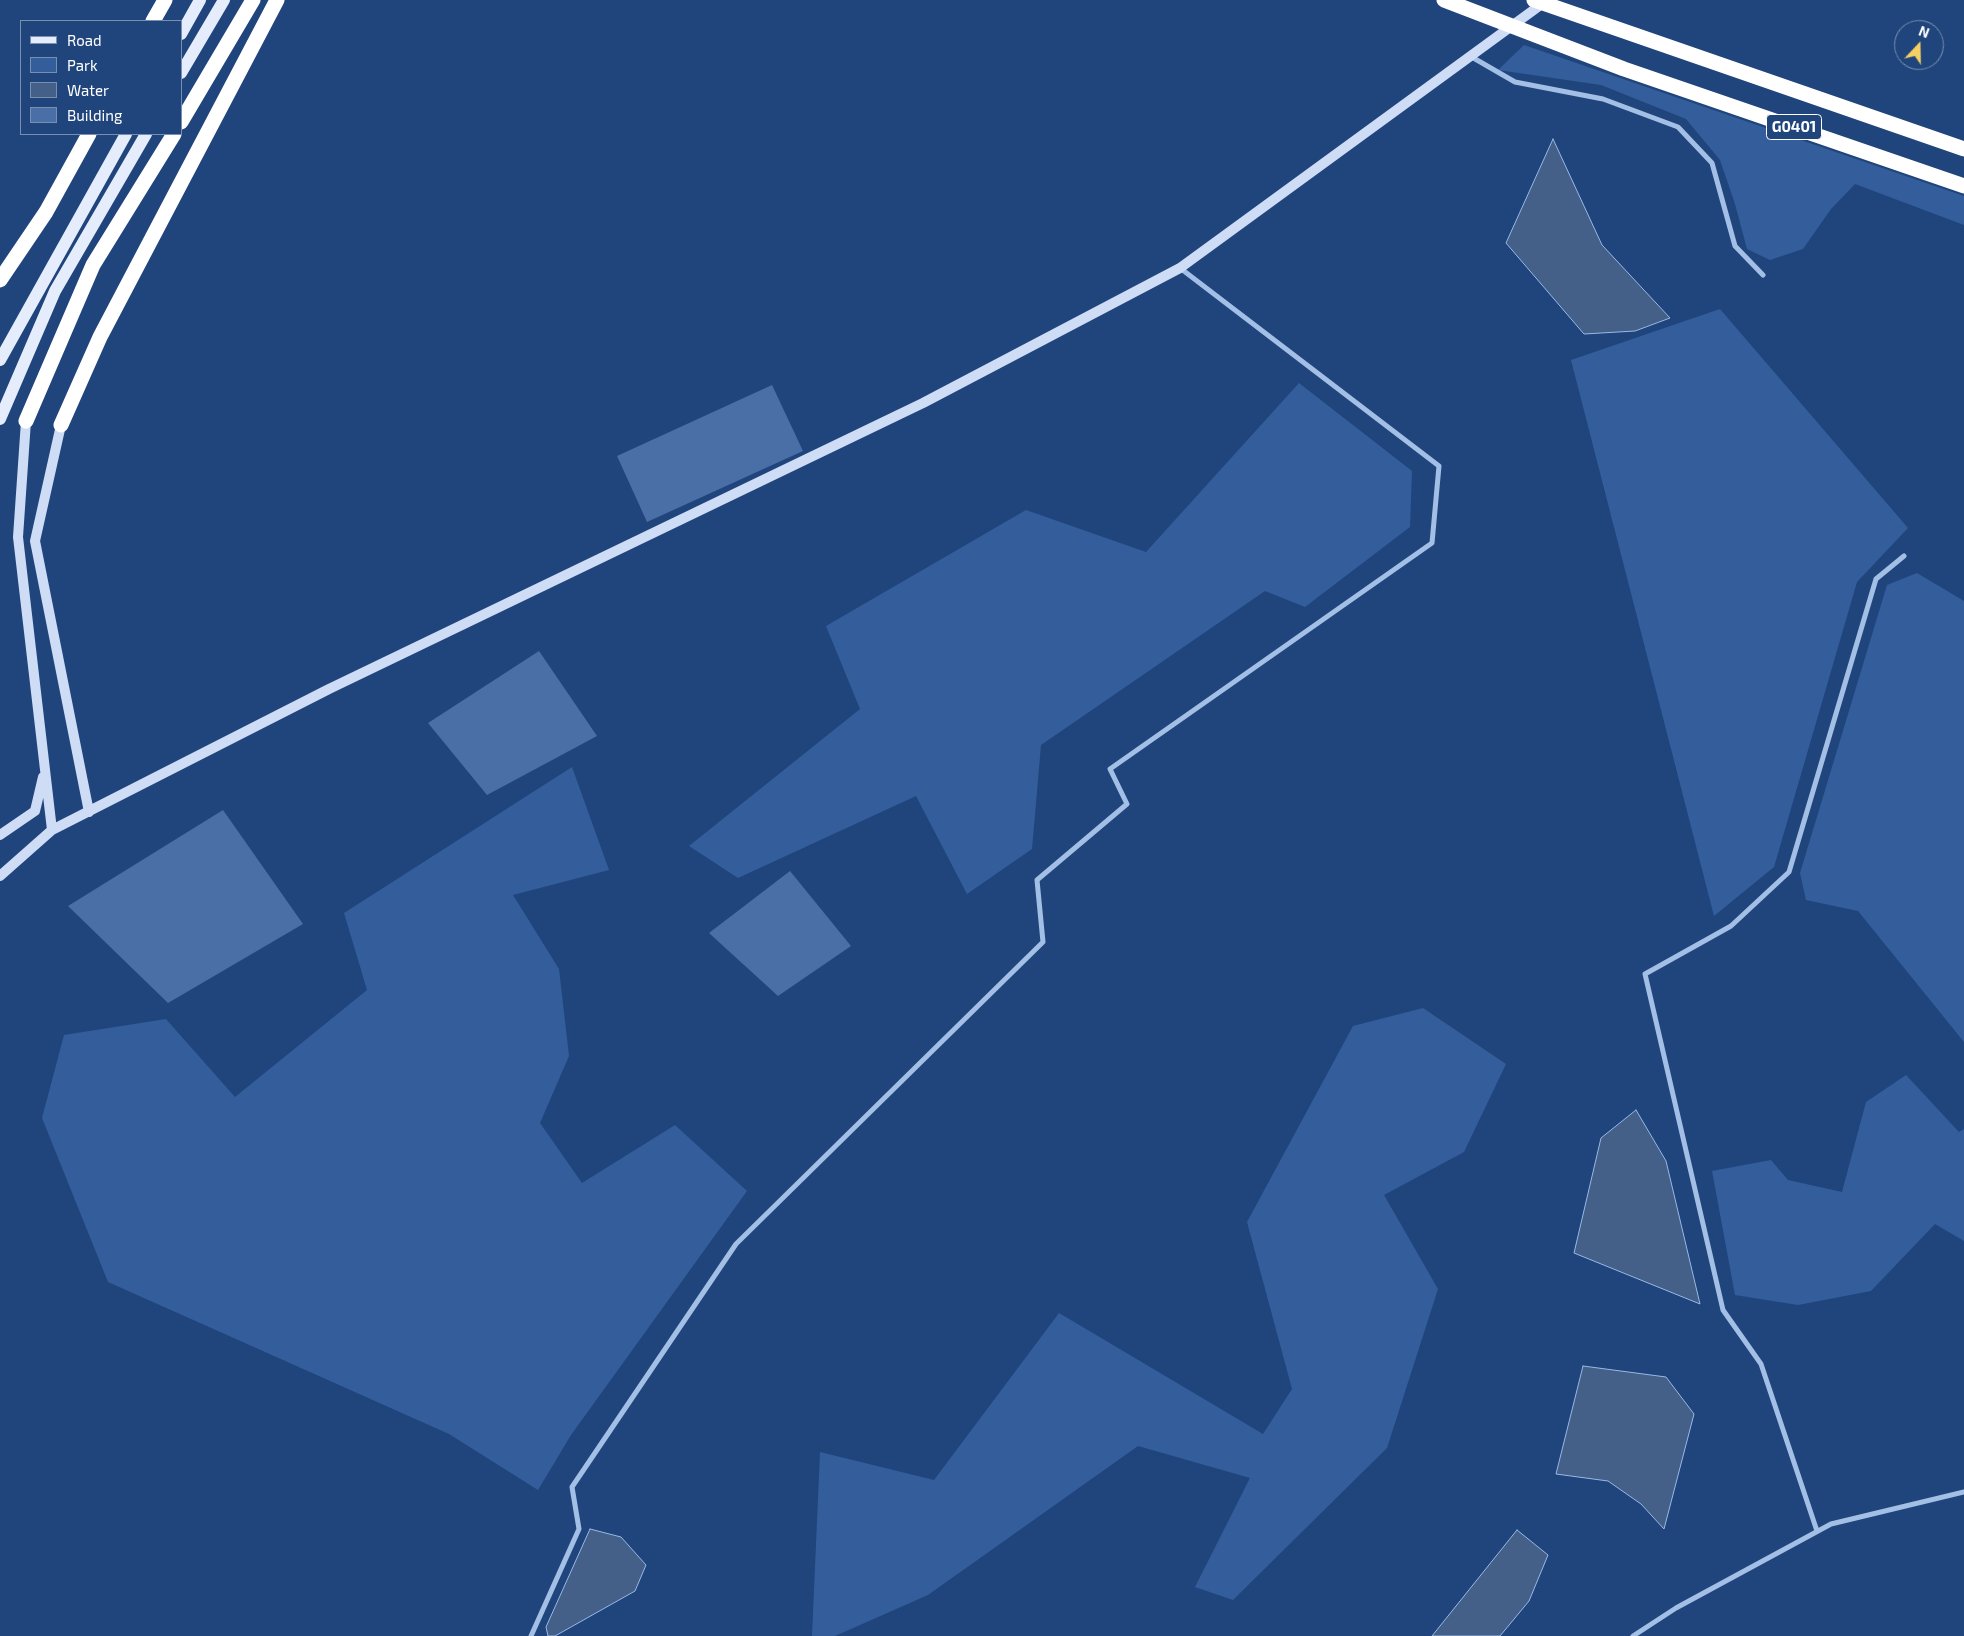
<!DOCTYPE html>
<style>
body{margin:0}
#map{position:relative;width:1964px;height:1636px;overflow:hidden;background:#20457c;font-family:"Exo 2",sans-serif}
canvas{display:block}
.legend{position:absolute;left:20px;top:20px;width:162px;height:115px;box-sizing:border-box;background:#20457c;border:1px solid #798fb0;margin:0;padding:6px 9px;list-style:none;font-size:15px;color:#fff}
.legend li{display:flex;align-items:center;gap:10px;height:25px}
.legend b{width:25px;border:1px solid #798fb0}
.north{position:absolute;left:1894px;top:20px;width:50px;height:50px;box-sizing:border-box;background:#20457c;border:1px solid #798fb0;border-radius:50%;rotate:21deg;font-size:14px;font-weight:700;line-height:20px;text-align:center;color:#fff}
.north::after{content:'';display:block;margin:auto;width:18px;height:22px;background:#f3cf64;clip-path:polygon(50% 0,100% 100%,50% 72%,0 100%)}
</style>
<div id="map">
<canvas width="1964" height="1636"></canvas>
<ul class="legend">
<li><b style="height:6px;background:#e5edfd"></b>Road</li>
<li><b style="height:14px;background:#335e9b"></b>Park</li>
<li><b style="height:14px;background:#445f88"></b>Water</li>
<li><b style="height:14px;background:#496fa6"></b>Building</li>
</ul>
<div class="north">N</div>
</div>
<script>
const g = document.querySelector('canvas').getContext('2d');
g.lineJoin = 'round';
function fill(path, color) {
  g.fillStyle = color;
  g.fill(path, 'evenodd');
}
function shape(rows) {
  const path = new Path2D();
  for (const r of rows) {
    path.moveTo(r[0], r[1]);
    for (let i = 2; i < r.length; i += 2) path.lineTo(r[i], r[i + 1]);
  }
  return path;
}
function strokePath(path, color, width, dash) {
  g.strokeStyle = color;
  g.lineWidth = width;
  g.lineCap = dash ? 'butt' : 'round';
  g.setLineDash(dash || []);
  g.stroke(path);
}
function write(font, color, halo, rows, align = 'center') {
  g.font = font + ' "Exo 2",sans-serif';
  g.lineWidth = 4.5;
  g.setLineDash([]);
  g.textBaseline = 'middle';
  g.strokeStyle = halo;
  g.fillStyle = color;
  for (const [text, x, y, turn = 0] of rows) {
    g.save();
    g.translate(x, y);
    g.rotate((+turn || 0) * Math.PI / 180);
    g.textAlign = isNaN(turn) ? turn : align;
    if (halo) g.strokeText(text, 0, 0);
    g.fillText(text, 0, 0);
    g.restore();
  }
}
fill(shape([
 [1524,45,1964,196,1964,225,1855,184,1831,209,1803,249,1770,260,1747,249,1735,204,1720,160,1686,119,1601,85,1498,70],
 [1720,309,1908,528,1857,582,1774,867,1714,916,1571,360],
 [1299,383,1412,471,1410,527,1305,607,1265,591,1041,745,1032,849,967,894,916,796,738,878,689,846,860,709,826,626,1026,510,1146,552],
 [1917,573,1964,601,1964,1042,1858,911,1806,900,1800,873,1887,585],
 [572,767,609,870,513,895,559,969,569,1056,540,1123,582,1183,675,1125,747,1191,571,1435,538,1490,449,1434,108,1282,42,1118,64,1035,166,1019,235,1097,367,990,344,913],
 [1423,1008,1506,1064,1464,1152,1384,1195,1438,1289,1387,1448,1233,1600,1195,1587,1250,1478,1138,1446,928,1595,835,1636,812,1636,820,1452,934,1480,1059,1313,1263,1434,1292,1389,1247,1222,1353,1026],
 [1906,1075,1959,1132,1964,1129,1964,1241,1935,1224,1871,1291,1798,1305,1735,1295,1712,1171,1771,1160,1788,1180,1842,1192,1866,1102]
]), '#335e9b');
const water = shape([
 [1553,139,1602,245,1670,318,1635,331,1584,334,1506,243,1553,139],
 [1636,1110,1666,1161,1700,1304,1574,1253,1601,1138,1636,1110],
 [1583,1366,1666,1377,1694,1414,1664,1529,1641,1504,1608,1481,1556,1474,1583,1366],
 [590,1529,621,1537,646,1565,635,1591,555,1636,548,1636,546,1627,590,1529],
 [1517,1530,1548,1555,1529,1601,1500,1636,1432,1636,1517,1530]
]);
fill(water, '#445f88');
strokePath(water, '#97bae8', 1);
fill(shape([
 [772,385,803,451,647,522,617,456],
 [539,651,597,736,487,795,428,723],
 [223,810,303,924,168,1003,68,906],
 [790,871,851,946,778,996,709,933]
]), '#496fa6');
strokePath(shape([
 [1470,56,1515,82,1603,99,1678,127,1712,163,1735,246,1763,275],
 [1817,1531,1761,1364,1723,1310,1645,974,1731,926,1789,872,1876,579,1904,556],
 [531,1636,579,1529,572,1487,736,1244,1043,942,1037,880,1127,804,1110,769,1432,543,1439,466,1180,268],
 [1633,1636,1676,1608,1831,1524,1964,1492]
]), '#a3bfe6', 5);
strokePath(shape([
 [26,421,18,537,52,830],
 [61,425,35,541,89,812],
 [0,835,35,811,43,777],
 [0,876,52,830,329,689,923,403,1180,268,1546,1]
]), '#ceddf5', 10);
strokePath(shape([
 [181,34,200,0],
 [181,73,224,0],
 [0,360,126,134],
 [0,419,55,291,146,134]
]), '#e5edfd', 12);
strokePath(shape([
 [1444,0,1624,69,1964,186],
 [1534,0,1964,149],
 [153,21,165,0],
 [181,122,253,0],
 [0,280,46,212,89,134],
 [26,421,93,265,174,134],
 [61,425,100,337,277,0]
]), '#fff', 15);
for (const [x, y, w] of [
 [1794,127,55]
]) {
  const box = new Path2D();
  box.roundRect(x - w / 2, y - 12.5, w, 25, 4);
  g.fillStyle = '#20457c';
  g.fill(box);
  strokePath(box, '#fff', 1);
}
write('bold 15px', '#fff', null, [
 ["G0401",1794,127]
]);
</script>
